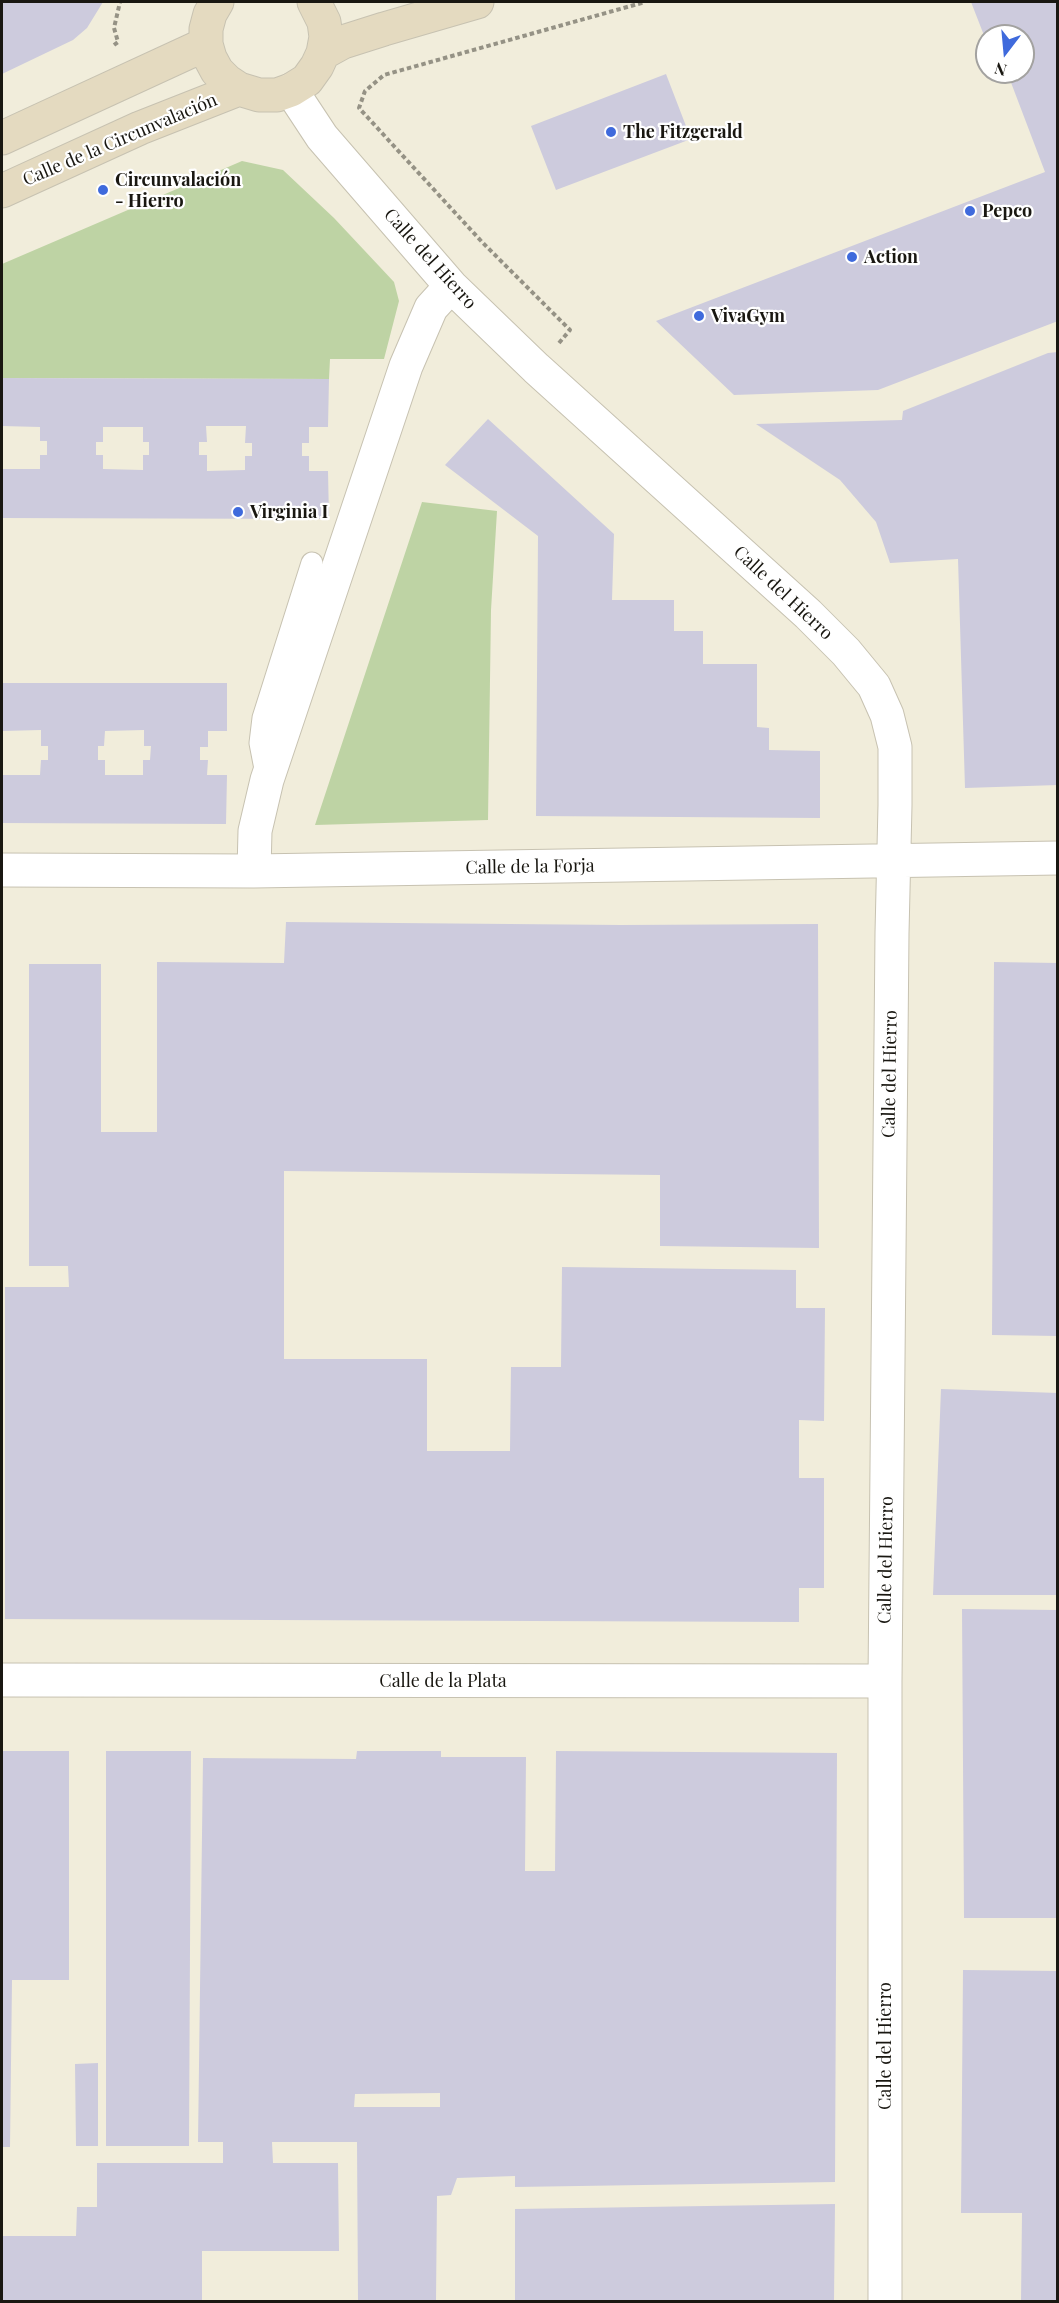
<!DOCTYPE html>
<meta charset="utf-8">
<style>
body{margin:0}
#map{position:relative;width:1059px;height:2303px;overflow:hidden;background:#f1eddb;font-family:"Playfair Display",serif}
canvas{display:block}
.frame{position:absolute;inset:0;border:3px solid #191711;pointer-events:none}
.north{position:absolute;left:975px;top:24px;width:60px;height:60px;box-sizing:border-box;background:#fff;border:2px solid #a3a2a0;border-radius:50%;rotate:196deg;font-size:16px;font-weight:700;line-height:24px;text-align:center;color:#191711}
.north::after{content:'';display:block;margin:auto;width:21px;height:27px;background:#3f6adc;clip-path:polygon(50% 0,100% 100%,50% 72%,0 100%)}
</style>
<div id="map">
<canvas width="1059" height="2303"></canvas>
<div class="frame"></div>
<div class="north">N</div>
</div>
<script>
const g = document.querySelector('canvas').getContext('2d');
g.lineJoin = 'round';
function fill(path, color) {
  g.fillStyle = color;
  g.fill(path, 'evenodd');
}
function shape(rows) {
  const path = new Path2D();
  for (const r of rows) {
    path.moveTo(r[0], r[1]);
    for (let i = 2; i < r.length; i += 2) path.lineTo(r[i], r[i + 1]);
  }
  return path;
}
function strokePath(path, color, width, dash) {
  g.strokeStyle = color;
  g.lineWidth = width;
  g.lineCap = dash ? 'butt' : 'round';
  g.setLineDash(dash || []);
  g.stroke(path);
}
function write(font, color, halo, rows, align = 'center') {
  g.font = font + ' "Playfair Display",serif';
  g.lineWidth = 4.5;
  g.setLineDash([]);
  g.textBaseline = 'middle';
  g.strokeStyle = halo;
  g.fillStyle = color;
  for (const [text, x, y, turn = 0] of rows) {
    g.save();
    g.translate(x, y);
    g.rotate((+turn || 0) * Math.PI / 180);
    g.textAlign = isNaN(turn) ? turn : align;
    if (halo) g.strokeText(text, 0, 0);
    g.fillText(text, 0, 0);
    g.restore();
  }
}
fill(shape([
 [242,161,283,170,334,218,394,282,399,301,384,359,330,359,329,379,2,378,2,264],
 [422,502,497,511,491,610,488,820,315,825]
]), '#bed3a4');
fill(shape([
 [2,2,103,2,87,28,73,40,2,74],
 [971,2,1058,2,1058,321,878,390,734,395,656,321,1045,172,1007,72,1023,72,1023,36,987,36,987,43],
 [666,74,691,139,556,190,531,126],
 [1058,352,1058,785,965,788,958,559,890,563,876,522,840,480,756,424,902,420,903,411,1048,353],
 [2,378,329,379,328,427,309,427,309,443,302,443,302,456,309,456,309,471,328,471,329,519,2,518,2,469,40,469,40,455,47,455,47,441,40,441,40,427,2,426],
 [206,426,246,426,245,443,252,443,252,456,245,456,245,470,207,471,207,455,199,455,199,442,207,442],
 [103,427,143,427,143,442,149,442,149,455,143,455,143,470,103,469,103,455,96,455,96,442,103,442],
 [488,419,614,534,612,600,674,600,674,631,703,631,703,664,757,664,757,727,769,728,769,750,820,751,820,818,536,816,538,536,445,465],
 [2,683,227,683,227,731,208,731,208,747,200,747,200,760,208,760,207,775,227,775,226,824,2,823,2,775,40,775,41,760,48,760,48,746,41,746,41,730,2,731],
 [144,730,144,746,151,746,150,760,143,760,143,775,105,775,105,760,98,760,98,746,104,746,105,731],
 [286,922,621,925,818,924,819,1248,660,1246,660,1175,284,1171,284,1359,427,1359,427,1451,510,1451,511,1367,561,1367,562,1267,796,1270,796,1308,825,1308,824,1421,799,1420,799,1478,824,1478,824,1588,799,1588,799,1622,5,1619,5,1287,69,1287,68,1266,29,1266,29,964,101,964,101,1132,157,1132,157,962,284,963],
 [994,962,1058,963,1058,1336,992,1335],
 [941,1389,1058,1393,1058,1595,933,1595],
 [962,1609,1058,1610,1058,1918,964,1918],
 [2,1751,69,1751,69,1980,12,1980,10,2147,2,2147],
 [106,1751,191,1751,189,2146,106,2146],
 [357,1751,441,1751,441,1757,526,1757,525,1871,555,1871,556,1751,837,1753,835,2182,515,2187,515,2176,457,2178,451,2195,437,2196,436,2301,358,2301,357,2142,272,2142,273,2163,338,2163,339,2251,202,2251,202,2301,2,2301,2,2236,76,2236,77,2207,97,2207,97,2163,223,2163,223,2142,198,2142,203,1758,356,1759],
 [440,2093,440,2107,354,2107,355,2094],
 [963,1970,1058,1971,1058,2301,1021,2301,1022,2213,961,2213],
 [98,2063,98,2146,76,2146,75,2064],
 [835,2204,834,2301,515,2301,515,2209]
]), '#cdcbdd');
const lane = shape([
 [266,774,260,743,263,718,312,563]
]);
const street = shape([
 [291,90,322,137,451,286,536,368,808,614,846,652,874,686,887,715,895,747,895,805,892,933,885,1681,885,2302],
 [2,870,254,871,1058,858],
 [254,871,255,831,267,780,406,366,431,308,451,286],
 [2,1680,885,1681]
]);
const secondary = shape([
 [217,2,210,14,206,29,206,44,210,58,217,71,227,81,239,89,259,95,277,95,291,90,307,80,317,66,323,53,326,37,324,22,314,2],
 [323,53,343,42,384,29,477,2],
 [2,138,206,44],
 [2,191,140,128,239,89]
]);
strokePath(lane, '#c7c2b1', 23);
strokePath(street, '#c7c2b1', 35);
strokePath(secondary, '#c7c2b1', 35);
strokePath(shape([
 [114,45,118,42,114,28,120,2],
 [559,343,570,330,482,242,359,108,365,91,384,75,645,2]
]), '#959285', 4, [4.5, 3]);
strokePath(lane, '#fff', 21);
strokePath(street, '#fff', 33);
strokePath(secondary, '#e4dac0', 33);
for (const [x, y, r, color] of [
 [611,132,6,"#3f6adc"],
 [103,190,6,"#3f6adc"],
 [970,211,6,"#3f6adc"],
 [852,257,6,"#3f6adc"],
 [699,316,6,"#3f6adc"],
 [238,512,6,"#3f6adc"]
]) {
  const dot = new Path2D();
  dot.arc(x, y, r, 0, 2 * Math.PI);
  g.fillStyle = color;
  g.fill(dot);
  strokePath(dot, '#fff', 2);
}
write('bold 18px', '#191711', '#fff', [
 ["The Fitzgerald",623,132],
 ["Circunvalación",115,180],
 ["- Hierro",115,201],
 ["Pepco",982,211],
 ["Action",864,257],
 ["VivaGym",711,316],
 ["Virginia I",250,512]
], 'left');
write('18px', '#191711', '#fff', [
 ["Calle de la Circunvalación",120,140,-23],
 ["Calle del Hierro",430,259,48],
 ["Calle del Hierro",783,593,43],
 ["Calle de la Forja",530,867,-1],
 ["Calle del Hierro",890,1074,-89],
 ["Calle del Hierro",886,1560,-89],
 ["Calle de la Plata",443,1681],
 ["Calle del Hierro",885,2046,-90]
]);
</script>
